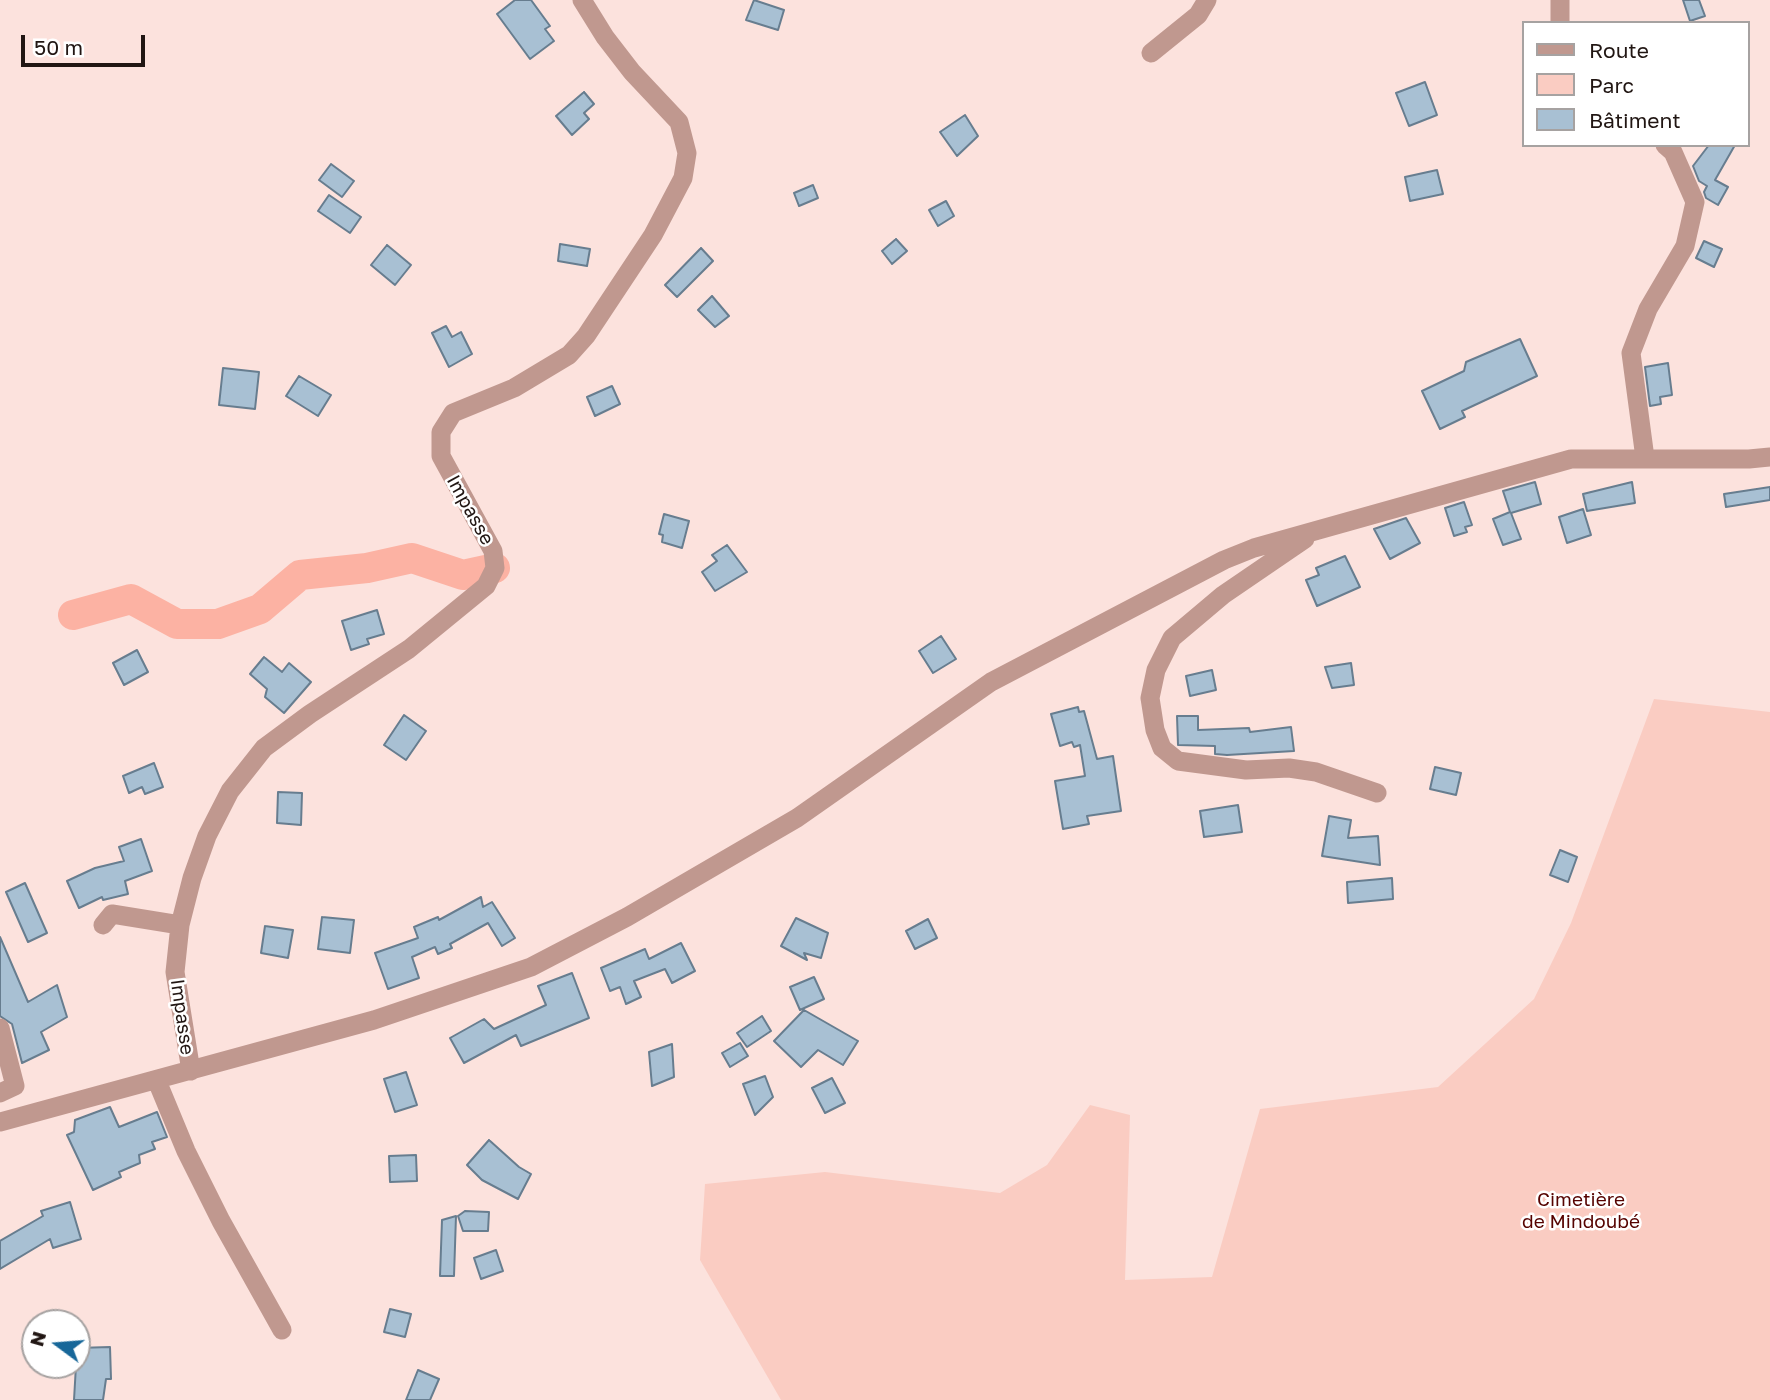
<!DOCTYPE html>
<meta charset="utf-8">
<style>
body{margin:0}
#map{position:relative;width:1770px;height:1400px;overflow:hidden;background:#fce2dd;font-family:"Golos Text",sans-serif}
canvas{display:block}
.legend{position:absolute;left:1522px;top:21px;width:228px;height:126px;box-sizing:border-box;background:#fff;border:2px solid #a6a2a1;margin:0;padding:9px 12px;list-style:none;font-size:21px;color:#211613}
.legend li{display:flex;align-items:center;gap:14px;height:35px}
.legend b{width:35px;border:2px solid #a6a2a1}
.north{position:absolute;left:21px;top:1309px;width:70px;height:70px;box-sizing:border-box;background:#fff;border:2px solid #a6a2a1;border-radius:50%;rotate:286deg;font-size:19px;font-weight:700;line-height:28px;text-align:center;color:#211613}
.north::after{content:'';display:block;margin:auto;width:24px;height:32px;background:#176799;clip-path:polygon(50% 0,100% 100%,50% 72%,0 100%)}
.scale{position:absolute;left:21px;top:35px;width:124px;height:32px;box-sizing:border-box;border:4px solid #211613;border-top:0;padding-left:9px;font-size:21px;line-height:24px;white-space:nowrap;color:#211613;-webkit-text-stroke:5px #fff;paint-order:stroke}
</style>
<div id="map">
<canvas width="1770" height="1400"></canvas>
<ul class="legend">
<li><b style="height:9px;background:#c0988f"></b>Route</li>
<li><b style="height:19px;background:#faccc2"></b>Parc</li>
<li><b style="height:19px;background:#a8c0d3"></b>Bâtiment</li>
</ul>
<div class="north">N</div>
<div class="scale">50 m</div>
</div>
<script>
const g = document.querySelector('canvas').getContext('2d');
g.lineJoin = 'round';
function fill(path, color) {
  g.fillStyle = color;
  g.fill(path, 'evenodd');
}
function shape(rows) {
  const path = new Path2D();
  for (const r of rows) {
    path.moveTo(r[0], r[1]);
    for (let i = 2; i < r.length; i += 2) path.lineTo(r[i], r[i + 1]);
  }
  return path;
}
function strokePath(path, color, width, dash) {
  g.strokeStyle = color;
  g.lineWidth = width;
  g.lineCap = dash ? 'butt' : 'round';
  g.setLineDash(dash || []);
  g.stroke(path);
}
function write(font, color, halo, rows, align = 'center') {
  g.font = font + ' "Golos Text",sans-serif';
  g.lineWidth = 5;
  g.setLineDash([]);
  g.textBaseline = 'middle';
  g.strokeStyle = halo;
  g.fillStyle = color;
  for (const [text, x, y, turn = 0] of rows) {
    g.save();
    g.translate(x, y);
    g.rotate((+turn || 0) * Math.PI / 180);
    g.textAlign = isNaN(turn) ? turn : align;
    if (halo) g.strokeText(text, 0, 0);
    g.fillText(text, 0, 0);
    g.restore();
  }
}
fill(shape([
 [1654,699,1770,712,1770,1400,781,1400,700,1260,705,1184,825,1172,1000,1193,1047,1165,1090,1105,1130,1115,1125,1280,1212,1277,1260,1109,1438,1087,1534,999,1571,923]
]), '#faccc2');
strokePath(shape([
 [73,615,131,599,177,624,218,624,260,609,300,575,367,568,412,558,463,575,495,568]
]), '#fcb2a3', 30);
const building = shape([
 [515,0,531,0,550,26,545,29,554,41,530,59,497,14,515,0],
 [754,0,784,10,778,30,746,20,754,0],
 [1683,0,1699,0,1705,16,1690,21,1683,0],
 [1425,82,1437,115,1409,126,1396,93,1425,82],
 [584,92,594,104,584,113,589,119,572,135,556,116,584,92],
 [965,115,978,136,957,156,940,132,965,115],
 [1709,145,1735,145,1715,180,1728,187,1718,205,1706,198,1704,192,1707,186,1699,181,1693,166,1709,145],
 [331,164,354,181,342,197,319,180,331,164],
 [1437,170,1443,194,1410,201,1405,177,1437,170],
 [813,185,818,198,799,206,794,193,813,185],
 [329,195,361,217,350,233,318,211,329,195],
 [946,201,954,216,938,226,929,210,946,201],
 [896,239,907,251,892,264,882,251,896,239],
 [1704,241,1722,249,1714,267,1696,258,1704,241],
 [560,244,590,249,587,266,558,261,560,244],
 [387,245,411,265,395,285,371,265,387,245],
 [701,248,713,261,677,297,665,285,701,248],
 [712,296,729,316,715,327,698,310,712,296],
 [446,326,452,337,461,332,472,354,449,367,432,333,446,326],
 [1520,339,1537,376,1462,411,1465,417,1440,429,1422,391,1464,371,1466,362,1520,339],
 [1668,363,1672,395,1660,397,1661,404,1650,406,1645,367,1668,363],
 [223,368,259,372,255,409,219,405,223,368],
 [299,376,331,395,318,416,286,396,299,376],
 [612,386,620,404,595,416,587,397,612,386],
 [1535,482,1541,504,1511,513,1521,539,1503,545,1493,519,1510,512,1503,491,1535,482],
 [1632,482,1635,503,1587,511,1583,494,1632,482],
 [1770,487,1770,500,1726,507,1724,494,1770,487],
 [1464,502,1472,525,1465,527,1467,532,1454,536,1445,508,1464,502],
 [1583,509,1591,535,1567,543,1559,517,1583,509],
 [664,514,689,521,682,548,662,542,663,535,659,534,664,514],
 [1406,518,1420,543,1390,559,1374,529,1406,518],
 [727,545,747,572,715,591,702,572,717,561,712,555,727,545],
 [1345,556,1360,587,1317,606,1306,580,1319,575,1316,568,1345,556],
 [377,610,384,634,367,639,369,644,351,650,342,621,377,610],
 [941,636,956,659,933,673,919,651,941,636],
 [137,650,148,672,124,685,113,663,137,650],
 [264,657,282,672,289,663,311,682,284,713,265,697,267,689,250,674,264,657],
 [1351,663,1354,685,1332,688,1325,667,1351,663],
 [1212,670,1216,690,1190,696,1186,676,1212,670],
 [1078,707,1079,712,1084,711,1097,759,1113,756,1121,811,1087,816,1089,824,1063,829,1055,781,1085,776,1080,745,1074,747,1072,742,1060,746,1051,714,1078,707],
 [404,715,426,731,406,760,384,745,404,715],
 [1177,716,1198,716,1198,730,1249,728,1250,732,1291,727,1294,751,1227,755,1215,754,1215,746,1178,745,1177,716],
 [154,763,163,787,145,794,142,787,129,793,123,776,154,763],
 [1435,767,1461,773,1456,795,1430,789,1435,767],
 [278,792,302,793,301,825,277,823,278,792],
 [1238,805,1242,832,1204,837,1200,811,1238,805],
 [1329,816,1351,820,1348,838,1378,836,1380,865,1322,856,1329,816],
 [141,839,152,871,125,881,128,894,103,900,102,897,79,908,67,881,95,868,124,861,119,847,141,839],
 [1560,850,1577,857,1568,882,1550,875,1560,850],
 [1392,878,1393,899,1348,903,1347,882,1392,878],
 [25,883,47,933,28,942,6,892,25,883],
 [481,897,483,907,492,902,515,938,502,946,488,923,450,944,452,948,438,954,435,947,412,957,419,978,388,989,375,953,418,938,414,927,438,917,439,920,481,897],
 [322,917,354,920,350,953,318,949,322,917],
 [796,918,828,933,821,958,804,953,807,960,781,946,796,918],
 [928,919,937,938,915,949,906,931,928,919],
 [265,926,293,930,288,958,261,953,265,926],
 [0,937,28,1002,57,985,67,1017,41,1032,49,1050,22,1063,12,1024,0,1016,0,937],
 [681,943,695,971,672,983,665,969,634,981,641,997,626,1004,620,987,610,991,601,968,645,949,649,959,681,943],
 [572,973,589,1018,521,1046,516,1035,464,1063,450,1038,484,1019,494,1029,546,1005,538,986,572,973],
 [814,977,824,999,800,1010,790,987,814,977],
 [804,1010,858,1041,843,1065,818,1050,801,1067,774,1041,804,1010],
 [762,1016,771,1031,747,1047,737,1033,762,1016],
 [740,1043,748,1056,730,1067,722,1053,740,1043],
 [672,1044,674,1077,652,1086,649,1052,672,1044],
 [406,1072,417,1105,395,1112,384,1079,406,1072],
 [765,1076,773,1097,755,1115,743,1084,765,1076],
 [832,1078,845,1103,825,1113,812,1088,832,1078],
 [110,1107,119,1127,157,1112,167,1137,152,1142,155,1149,139,1155,140,1163,119,1172,121,1177,93,1190,67,1135,74,1132,75,1120,110,1107],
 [489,1140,519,1167,531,1174,518,1199,482,1180,467,1165,489,1140],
 [416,1155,417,1181,390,1182,389,1156,416,1155],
 [70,1202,81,1239,53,1248,50,1239,0,1269,0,1241,43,1216,41,1211,70,1202],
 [465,1211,489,1212,488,1231,463,1231,458,1216,465,1211],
 [456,1216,454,1276,440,1276,442,1220,456,1216],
 [496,1250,503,1271,481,1279,474,1258,496,1250],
 [390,1309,411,1314,405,1337,384,1332,390,1309],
 [110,1347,111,1379,106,1379,103,1400,74,1400,77,1348,110,1347],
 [418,1370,439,1379,430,1400,406,1400,418,1370]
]);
fill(building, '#a8c0d3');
strokePath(building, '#677d8f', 2);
strokePath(shape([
 [1560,0,1560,23],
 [1151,53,1198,15,1207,0],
 [1645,458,1631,353,1648,309,1685,246,1695,202,1673,152,1665,145],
 [1305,539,1223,595,1172,638,1156,670,1150,698,1155,730,1162,748,1178,761,1246,770,1289,768,1316,772,1377,793],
 [103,925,112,914,180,925],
 [0,1028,15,1086,0,1093],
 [191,1071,175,972,180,925,192,878,207,836,230,791,264,748,310,714,409,649,486,586,495,568,493,551,441,456,441,432,453,413,514,388,569,355,586,336,653,235,683,178,687,153,679,122,632,72,605,37,582,0],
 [157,1081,186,1151,221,1221,282,1330],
 [0,1122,374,1020,531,967,627,917,797,818,991,682,1224,560,1254,548,1571,459,1749,459,1770,457]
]), '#c0988f', 19);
write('19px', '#211613', '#fff', [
 ["Impasse",470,510,61],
 ["Impasse",182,1017,82]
]);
write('19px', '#560300', '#fff', [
 ["Cimetière",1581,1200],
 ["de Mindoubé",1581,1222]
]);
</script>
